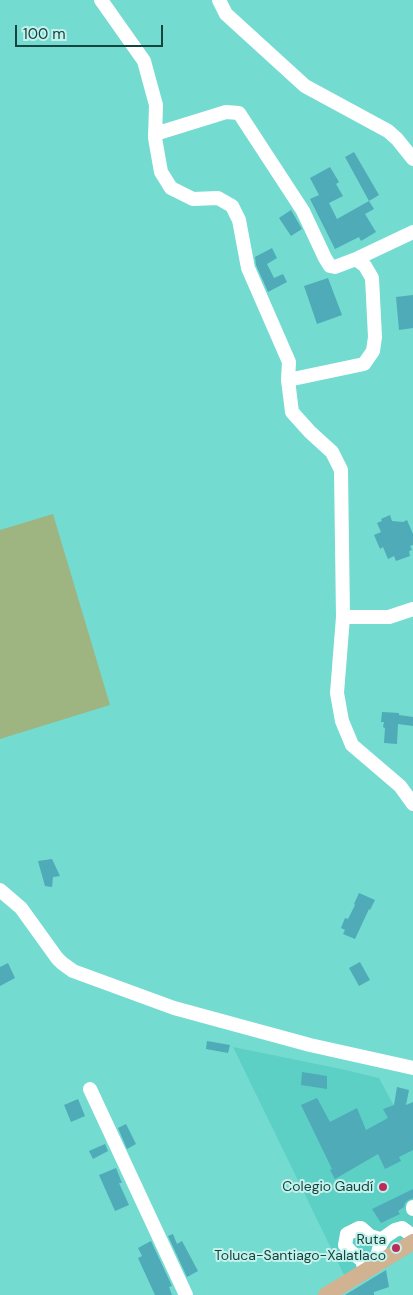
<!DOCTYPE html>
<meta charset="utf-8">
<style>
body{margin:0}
#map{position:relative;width:413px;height:1295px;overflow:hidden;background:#74dbd1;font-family:"DM Sans",sans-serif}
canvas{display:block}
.scale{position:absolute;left:15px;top:25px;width:148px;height:22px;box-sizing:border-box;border:2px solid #184440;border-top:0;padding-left:6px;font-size:15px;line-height:18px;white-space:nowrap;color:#184440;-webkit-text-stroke:4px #c3f2ec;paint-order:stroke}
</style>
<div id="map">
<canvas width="413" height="1295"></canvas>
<div class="scale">100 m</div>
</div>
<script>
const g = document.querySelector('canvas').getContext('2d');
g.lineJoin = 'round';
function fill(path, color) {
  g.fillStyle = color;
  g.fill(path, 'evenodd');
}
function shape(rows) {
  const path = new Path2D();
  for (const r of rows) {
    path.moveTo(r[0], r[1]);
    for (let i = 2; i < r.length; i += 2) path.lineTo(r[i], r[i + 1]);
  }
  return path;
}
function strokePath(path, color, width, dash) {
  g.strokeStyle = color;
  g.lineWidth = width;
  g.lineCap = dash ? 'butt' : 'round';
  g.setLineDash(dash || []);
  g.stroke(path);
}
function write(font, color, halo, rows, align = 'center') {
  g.font = font + ' "DM Sans",sans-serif';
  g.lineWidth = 4;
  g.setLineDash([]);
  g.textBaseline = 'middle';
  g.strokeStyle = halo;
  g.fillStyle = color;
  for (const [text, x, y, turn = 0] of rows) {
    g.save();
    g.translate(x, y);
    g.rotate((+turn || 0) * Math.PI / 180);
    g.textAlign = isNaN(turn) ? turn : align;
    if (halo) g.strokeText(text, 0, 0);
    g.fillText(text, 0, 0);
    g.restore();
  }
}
fill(shape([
 [233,1047,341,1069,379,1078,413,1141,413,1240,346,1279]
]), '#5dd0c5');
fill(shape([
 [53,514,110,705,0,739,0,530]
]), '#9eb581');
fill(shape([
 [354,152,379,195,369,201,345,157],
 [330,167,339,182,336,184,343,196,329,203,337,219,369,201,374,209,365,214,376,232,361,241,359,237,335,249,310,199,319,195,310,178],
 [291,210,302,229,291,236,279,218],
 [272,248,277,258,267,264,274,278,283,274,287,282,268,292,256,265,255,257],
 [328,278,342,315,317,324,304,286],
 [413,295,413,328,399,330,396,297],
 [390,515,392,521,403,522,407,520,413,534,413,545,410,546,412,550,409,551,410,556,396,561,394,556,388,559,383,547,380,549,374,535,381,532,377,523,382,521,381,519],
 [382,712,399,713,399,715,413,717,413,726,398,724,397,744,384,743,385,728,383,727,384,722,381,722],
 [52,859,60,876,53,877,52,887,45,886,38,861],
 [359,893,375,900,370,910,369,909,355,939,343,934,345,930,341,928,345,918,348,919,355,905,354,904],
 [360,962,370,980,359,986,349,968],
 [8,963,15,978,0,986,0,967],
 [207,1041,230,1045,228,1053,206,1049],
 [302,1072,327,1076,327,1089,301,1085],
 [397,1087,409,1090,406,1105,413,1102,413,1150,399,1157,401,1161,385,1169,378,1154,335,1179,330,1170,332,1169,301,1105,317,1098,330,1122,357,1108,366,1130,388,1118,383,1109,394,1105],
 [78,1099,85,1116,71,1122,64,1105],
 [126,1124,136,1144,127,1149,118,1128],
 [105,1144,108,1151,93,1159,89,1151],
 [116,1168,122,1183,119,1183,129,1205,115,1211,99,1175],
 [413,1189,413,1198,408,1200,405,1203,404,1207,398,1211,400,1214,381,1223,372,1209],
 [173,1234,177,1244,182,1241,198,1271,187,1277,168,1236],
 [151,1241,172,1286,169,1287,172,1295,155,1295,138,1258,142,1256,138,1248],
 [386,1270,389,1287,374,1292,374,1295,345,1295]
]), '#4eabb7');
strokePath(shape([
 [101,0,144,61,156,105,155,138,161,172,171,188,193,199,218,198,232,206,239,220,248,268,289,362,288,380,292,412,310,432,332,452,341,470,343,617,337,693,342,721,352,745,400,786,413,804],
 [219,0,226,14,305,86,388,131,397,139,413,159],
 [155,134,226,112,239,113,303,211,325,258,330,266,335,267,356,259,365,266,372,278,375,337,373,351,364,364,288,380],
 [356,259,413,232],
 [343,617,389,617,413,609],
 [0,890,21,908,57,958,62,963,73,971,174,1008,310,1045,413,1068],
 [90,1089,186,1295],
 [413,1207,413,1209],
 [375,1265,380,1245,385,1237,395,1230,402,1228,413,1236],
 [365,1271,362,1260,351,1252,345,1245,347,1234,359,1228,361,1228,370,1236,383,1240]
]), '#fff', 14);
strokePath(shape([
 [326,1295,413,1242]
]), '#d1b291', 16);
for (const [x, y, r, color] of [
 [383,1187,5,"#bb2c5a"],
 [396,1248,5,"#bb2c5a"]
]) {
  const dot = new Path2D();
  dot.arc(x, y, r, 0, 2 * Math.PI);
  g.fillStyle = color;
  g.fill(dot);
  strokePath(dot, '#c3f2ec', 2);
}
write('14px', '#184440', '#c3f2ec', [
 ["Colegio Gaudí",373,1187],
 ["Ruta",386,1240],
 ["Toluca-Santiago-Xalatlaco",386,1256]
], 'right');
</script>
